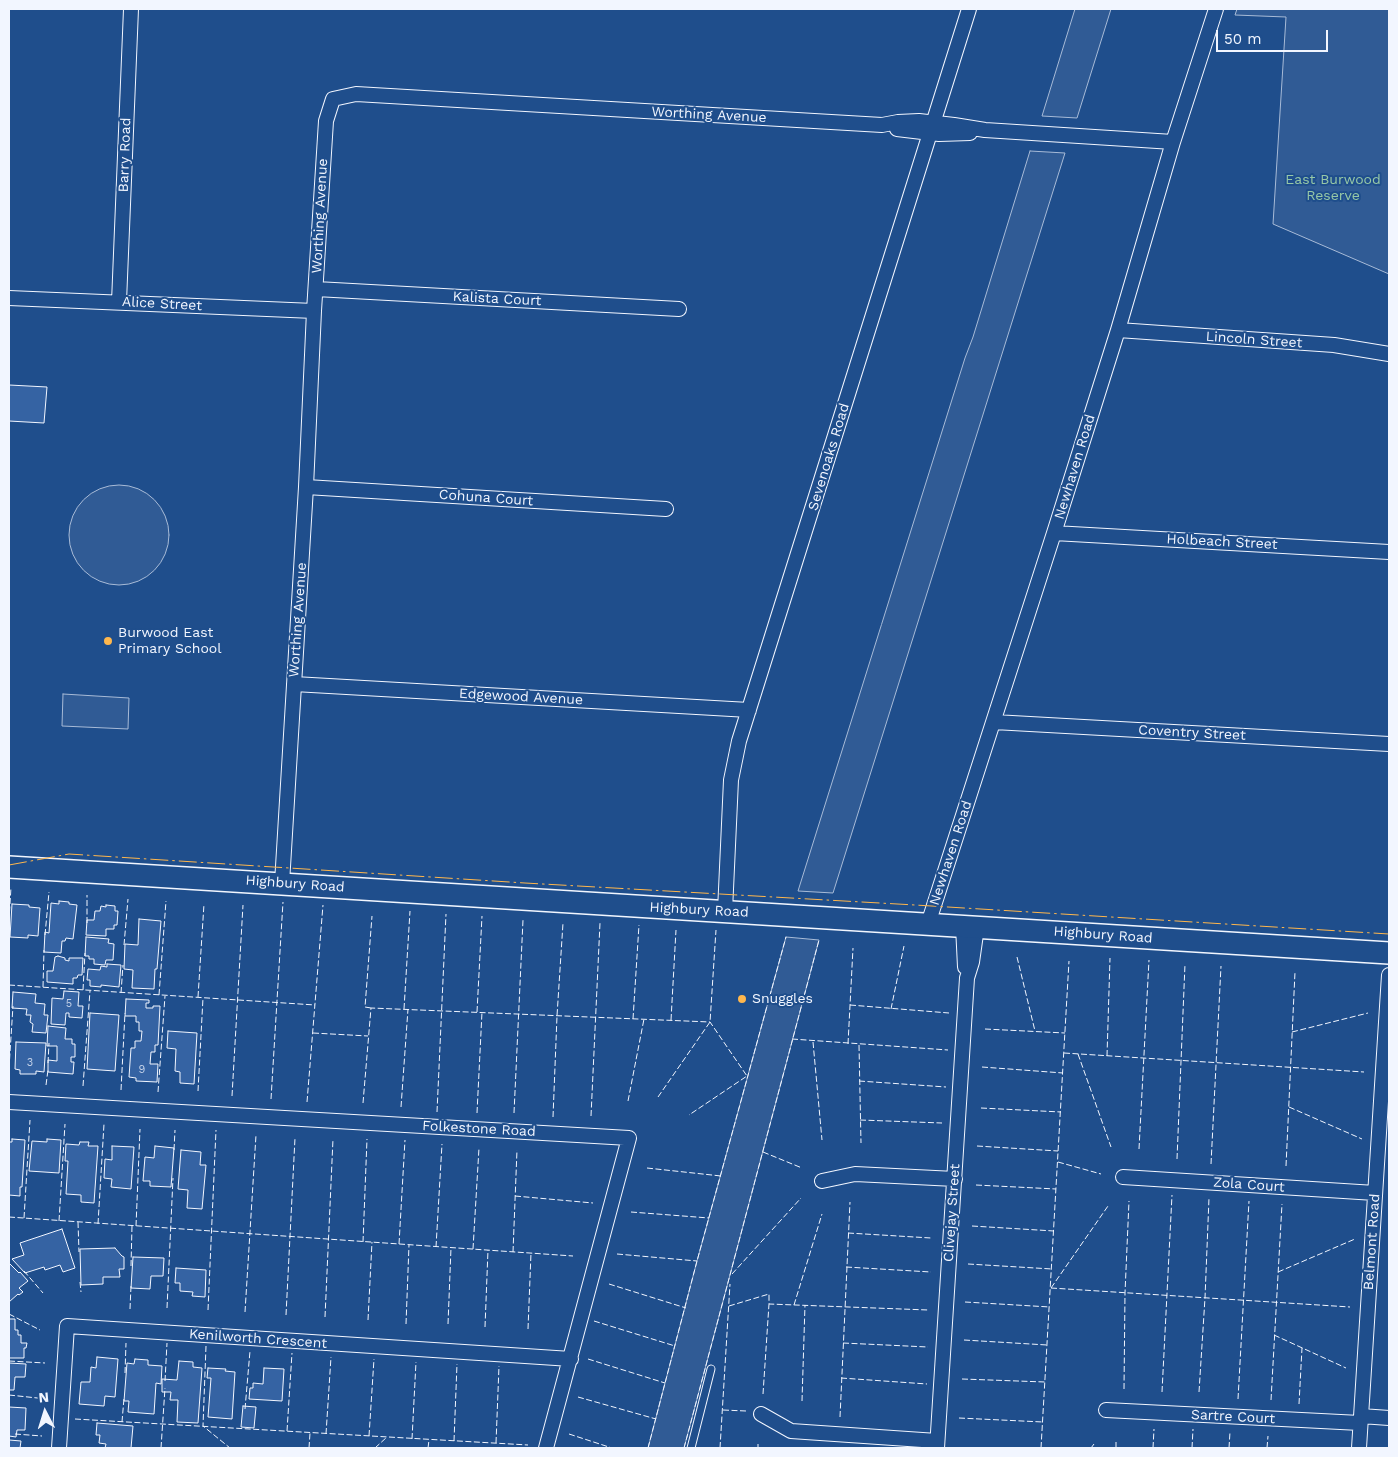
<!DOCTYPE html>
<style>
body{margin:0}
#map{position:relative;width:1398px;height:1457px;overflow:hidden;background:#1f4e8c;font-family:"Work Sans",sans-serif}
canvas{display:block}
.frame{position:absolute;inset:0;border:10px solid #f2f6ff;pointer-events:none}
.north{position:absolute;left:20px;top:1387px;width:50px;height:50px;-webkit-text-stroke:4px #1f4e8c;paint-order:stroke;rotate:355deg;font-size:14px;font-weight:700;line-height:20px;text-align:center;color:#f2f6ff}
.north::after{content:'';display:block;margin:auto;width:18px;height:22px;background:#f2f6ff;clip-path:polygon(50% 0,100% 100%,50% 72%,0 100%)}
.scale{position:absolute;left:1216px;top:30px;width:112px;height:22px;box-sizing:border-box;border:2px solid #f2f6ff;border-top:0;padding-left:6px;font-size:15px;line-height:18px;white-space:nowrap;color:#f2f6ff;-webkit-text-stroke:4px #1f4e8c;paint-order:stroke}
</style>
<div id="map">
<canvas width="1398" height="1457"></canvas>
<div class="frame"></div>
<div class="north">N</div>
<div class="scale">50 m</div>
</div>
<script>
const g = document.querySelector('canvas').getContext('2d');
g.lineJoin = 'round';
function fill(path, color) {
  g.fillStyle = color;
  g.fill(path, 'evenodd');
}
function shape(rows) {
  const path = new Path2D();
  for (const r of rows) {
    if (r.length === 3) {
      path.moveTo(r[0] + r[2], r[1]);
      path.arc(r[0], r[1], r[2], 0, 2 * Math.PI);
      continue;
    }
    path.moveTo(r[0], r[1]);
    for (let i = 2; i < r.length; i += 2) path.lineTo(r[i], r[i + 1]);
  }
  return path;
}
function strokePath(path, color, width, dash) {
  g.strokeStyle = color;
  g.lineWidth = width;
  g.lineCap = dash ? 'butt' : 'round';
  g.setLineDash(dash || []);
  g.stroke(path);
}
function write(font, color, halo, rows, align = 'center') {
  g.font = font + ' "Work Sans",sans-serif';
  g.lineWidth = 4;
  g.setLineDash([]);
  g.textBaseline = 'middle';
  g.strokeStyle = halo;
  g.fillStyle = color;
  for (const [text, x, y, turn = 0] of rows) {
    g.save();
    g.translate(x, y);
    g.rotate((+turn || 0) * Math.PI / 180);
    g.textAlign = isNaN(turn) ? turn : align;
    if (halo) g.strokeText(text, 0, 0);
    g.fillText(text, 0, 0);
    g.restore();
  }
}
const green = shape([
 [1075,9,1111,9,1077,118,1042,116,1075,9],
 [1237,9,1389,9,1389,274,1273,224,1286,17,1235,15,1237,9],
 [1030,151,1065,153,833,893,798,891,965,358,973,337,1030,151],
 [119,535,50],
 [63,694,129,698,128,729,62,726,63,694],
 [786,937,819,940,684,1448,648,1448,697,1261,786,937]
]);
fill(green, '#305b95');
strokePath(green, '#a8bbd7', 1);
const building = shape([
 [9,385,47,387,44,423,9,421,9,385],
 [59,901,69,902,69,904,77,905,73,939,66,938,65,941,62,941,61,953,44,952,45,932,49,933,51,903,59,904,59,901],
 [12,904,29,905,29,907,40,908,38,936,28,935,28,938,10,937,12,904],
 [106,905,115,906,115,911,118,911,117,925,114,925,114,929,106,929,106,936,86,935,87,920,94,920,95,911,100,911,101,906,106,907,106,905],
 [139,919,161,921,157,969,155,969,154,989,132,988,133,970,124,969,125,944,138,945,139,919],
 [86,937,109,939,108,943,114,944,113,960,106,960,105,965,94,964,94,959,89,959,89,956,85,956,86,937],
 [58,956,65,958,65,960,69,961,69,958,83,958,82,975,78,975,77,978,73,978,73,984,47,982,47,971,53,971,55,957,58,956],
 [107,964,121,965,119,987,101,985,101,987,90,986,90,980,87,980,88,969,100,970,101,966,107,967,107,964],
 [64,991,79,992,78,1006,83,1006,82,1018,69,1017,69,1013,66,1013,65,1025,51,1024,52,998,63,999,64,991],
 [13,992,36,994,35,1003,45,1004,44,1015,48,1015,46,1033,32,1032,33,1024,30,1022,31,1015,26,1015,27,1009,12,1008,13,992],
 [126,999,149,1000,149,1003,146,1003,146,1008,153,1008,153,1006,160,1006,158,1045,155,1045,155,1052,151,1052,150,1064,158,1064,157,1082,136,1081,136,1078,129,1077,131,1048,135,1048,135,1041,141,1041,142,1031,139,1031,139,1022,136,1022,136,1016,125,1016,126,999],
 [90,1013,119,1015,115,1071,87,1069,90,1013],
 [48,1026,66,1028,65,1039,72,1039,72,1044,75,1044,75,1057,71,1057,71,1062,74,1062,73,1074,48,1072,48,1060,57,1061,57,1046,47,1046,48,1026],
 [168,1031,197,1033,194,1084,180,1083,180,1072,175,1071,176,1049,167,1048,168,1031],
 [16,1042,46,1043,44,1072,36,1071,36,1074,20,1074,20,1070,15,1069,16,1042],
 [12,1139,25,1140,22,1187,20,1187,20,1196,9,1195,9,1142,12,1142,12,1139],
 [47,1139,61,1140,59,1173,29,1171,32,1141,47,1142,47,1139],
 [80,1142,89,1142,88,1146,98,1146,94,1203,81,1202,81,1195,66,1194,68,1161,65,1161,66,1144,79,1145,80,1142],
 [112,1146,134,1147,131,1189,111,1187,112,1179,104,1178,105,1159,112,1160,112,1146],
 [155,1146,174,1148,171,1187,150,1186,150,1181,143,1181,145,1157,154,1158,155,1146],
 [181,1150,201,1152,200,1165,206,1165,202,1209,187,1208,188,1190,178,1189,181,1150],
 [62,1229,75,1268,63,1272,60,1265,45,1270,44,1267,25,1273,12,1259,24,1255,20,1243,62,1229],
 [115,1248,121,1255,122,1256,124,1257,124,1269,119,1269,120,1277,103,1277,103,1284,81,1285,80,1249,115,1248],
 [133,1257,164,1258,163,1276,151,1276,150,1289,131,1288,133,1257],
 [9,1263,19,1273,20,1272,28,1281,19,1288,23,1292,19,1295,18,1294,9,1302,9,1263],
 [176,1268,206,1270,205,1297,192,1296,193,1292,180,1291,180,1283,175,1283,176,1268],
 [9,1319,15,1319,15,1330,18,1330,18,1335,21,1335,21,1343,27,1343,26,1348,24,1348,24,1358,9,1358,9,1319],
 [97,1357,118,1359,115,1397,105,1396,104,1406,79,1404,81,1382,90,1382,91,1367,96,1368,97,1357],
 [135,1359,148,1360,148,1365,162,1366,161,1384,156,1383,154,1414,128,1412,129,1401,124,1401,127,1363,134,1364,135,1359],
 [179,1361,193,1362,193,1367,202,1368,198,1423,177,1422,178,1400,170,1400,171,1392,162,1392,162,1379,177,1380,179,1361],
 [9,1363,26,1364,25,1377,15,1377,14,1390,9,1390,9,1363],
 [208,1368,226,1369,225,1371,235,1372,232,1419,208,1417,211,1378,207,1378,208,1368],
 [264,1368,284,1369,282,1401,249,1399,250,1388,253,1388,253,1383,263,1384,264,1368],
 [243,1406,256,1407,254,1428,241,1427,243,1406],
 [9,1407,26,1408,25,1430,17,1430,16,1437,9,1436,9,1407],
 [97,1423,133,1426,131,1448,105,1448,106,1444,99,1443,100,1435,96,1435,97,1423],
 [9,1440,21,1441,20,1448,9,1448,9,1440]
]);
fill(building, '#3563a3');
strokePath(building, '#f2f6ff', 1);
const service = shape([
 [691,1448,711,1369]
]);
const minor = shape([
 [897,129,939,134,970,133],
 [316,289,679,309],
 [9,298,314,311],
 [119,302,131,9],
 [1118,330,1334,345,1389,354],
 [306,487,666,509],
 [1054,533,1389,552],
 [294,684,749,710],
 [994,722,1389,744],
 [282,883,306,487,314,311,326,121,333,99,356,94,882,125,898,122,919,121,954,125,985,130,1173,142],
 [725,911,731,780,739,741,969,9],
 [928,924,1054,533,1118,330,1173,142,1216,9],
 [963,926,965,967],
 [9,1102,629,1138,546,1448],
 [1123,1177,1375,1193],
 [822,1181,855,1174,955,1179],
 [1106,1410,1360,1423],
 [761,1414,791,1431,937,1441],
 [1361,1416,1389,1418],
 [59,1448,67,1326,571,1359],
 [937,1448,967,978,972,962,977,927],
 [1359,1448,1389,975]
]);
const primary = shape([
 [9,867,1389,953]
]);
strokePath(service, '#f2f6ff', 9);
strokePath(minor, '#f2f6ff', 16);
strokePath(primary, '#f2f6ff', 24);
strokePath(service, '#1f4e8c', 7);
strokePath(minor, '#1f4e8c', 14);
strokePath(primary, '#1f4e8c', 21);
strokePath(shape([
 [9,921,11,887],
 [87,923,87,895],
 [45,935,49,892],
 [124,945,128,899],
 [1017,957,1035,1031],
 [9,985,315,1005],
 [43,987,44,950],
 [83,990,85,953],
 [121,993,123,965],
 [159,995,166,901],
 [198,997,204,904],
 [850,1005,949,1013],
 [371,1008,365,1007,372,916],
 [404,1009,410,911],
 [891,1009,904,946],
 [477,1012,482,916],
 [633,1019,639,925],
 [671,1020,676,930],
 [985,1029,1065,1033],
 [1292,1032,1368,1013],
 [313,1033,368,1036],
 [792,1039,948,1050],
 [813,1042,822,1140],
 [848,1044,853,948],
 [859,1045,861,1143],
 [1064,1053,1364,1072],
 [1078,1054,1111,1147],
 [1107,1056,1110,958],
 [48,1063,49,1043],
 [982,1067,1063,1073],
 [9,1068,13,1006],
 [859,1081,946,1087],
 [46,1085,48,1070],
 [83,1086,90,991],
 [121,1090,125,1013],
 [198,1091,203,998],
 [158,1092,165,996],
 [232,1096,243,905],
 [658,1097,710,1022,716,930],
 [271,1099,283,902],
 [628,1101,644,1019],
 [307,1102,323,905],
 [363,1103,371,1008,710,1022,747,1076,689,1115],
 [401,1107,408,1009],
 [1289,1107,1362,1139],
 [981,1108,1061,1112],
 [437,1112,446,914],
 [477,1113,482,1012],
 [514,1113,523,920],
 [591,1116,600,923],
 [553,1117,557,1016,563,923],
 [860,1120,942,1123],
 [977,1146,1058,1151],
 [1139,1149,1149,960],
 [174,1150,175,1130],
 [763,1152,802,1168],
 [1177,1159,1185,964],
 [1058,1162,1101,1174],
 [1211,1164,1221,966],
 [1286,1166,1295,972],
 [647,1168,721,1176],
 [976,1185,1056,1189],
 [515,1196,593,1203],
 [631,1212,709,1218],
 [9,1217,573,1256],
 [24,1218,30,1120],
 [59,1221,65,1124],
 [78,1222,79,1252],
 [98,1224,104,1124],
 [136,1226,140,1129],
 [972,1226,1054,1231],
 [848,1233,931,1238],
 [363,1242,367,1139],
 [399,1244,405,1140],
 [436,1247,442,1144],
 [473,1249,479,1148],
 [513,1252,517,1150],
 [617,1254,697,1261],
 [968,1264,1052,1269],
 [131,1266,132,1226],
 [846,1267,931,1272],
 [24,1271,43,1293],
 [1278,1272,1355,1239],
 [732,1274,801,1198],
 [80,1282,81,1292],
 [609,1284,686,1308],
 [1051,1288,1350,1307],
 [1051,1288,1108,1206],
 [965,1302,1050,1307],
 [794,1305,822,1214],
 [729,1306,769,1294,769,1304,928,1310],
 [167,1308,173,1178],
 [130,1309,131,1286],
 [208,1310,216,1130],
 [245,1312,256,1135],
 [9,1314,40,1330],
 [286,1315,295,1138],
 [325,1317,333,1139],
 [368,1320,372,1242],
 [594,1321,675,1346],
 [406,1324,409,1245],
 [448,1324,451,1248],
 [485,1327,488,1250],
 [528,1329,531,1253],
 [1274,1335,1346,1368],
 [964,1340,1047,1345],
 [843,1343,928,1347],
 [206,1346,203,1426,230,1448],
 [588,1359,665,1383],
 [9,1361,45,1363],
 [125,1373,126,1343],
 [841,1378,927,1384],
 [962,1379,1045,1382],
 [165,1381,167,1343],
 [1124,1389,1125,1293,1129,1201],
 [1162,1392,1172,1195],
 [1199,1392,1205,1298,1209,1198],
 [763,1394,769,1304],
 [9,1395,47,1399],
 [578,1397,656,1419],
 [1238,1399,1249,1201],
 [1271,1400,1282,1204],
 [802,1401,805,1305],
 [1299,1404,1302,1348],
 [245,1409,250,1351],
 [723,1410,746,1411],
 [840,1417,850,1202],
 [959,1418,1043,1422],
 [75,1419,528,1445],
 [122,1422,124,1398],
 [287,1431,292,1353],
 [15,1434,42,1436],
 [326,1434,331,1357],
 [569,1434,612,1448],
 [369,1436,374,1359],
 [412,1439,416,1362],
 [454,1441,457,1364],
 [496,1443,499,1366],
 [161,1448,165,1388],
 [309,1448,310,1433],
 [375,1448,387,1437],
 [428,1448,429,1440],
 [648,1448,697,1261,786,937],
 [684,1448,819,940],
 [720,1448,730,1284],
 [758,1448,758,1444],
 [1041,1448,1069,961],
 [1091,1448,1094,1444],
 [1116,1448,1116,1440],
 [1153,1448,1154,1429],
 [1192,1448,1193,1429],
 [1229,1448,1230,1432],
 [1267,1448,1268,1436]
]), '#f2f6ff', 1, [6, 2.5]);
strokePath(shape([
 [9,865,69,854,525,883,915,905,1389,934]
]), '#ffb74d', 1, [18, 4, 2.5, 4]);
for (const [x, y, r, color] of [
 [108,641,5,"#ffb74d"],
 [742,999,5,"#ffb74d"]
]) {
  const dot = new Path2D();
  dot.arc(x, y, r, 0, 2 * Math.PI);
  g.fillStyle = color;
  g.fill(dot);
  strokePath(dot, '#1f4e8c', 2);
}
write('11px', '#c3d1e8', null, [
 ["5",69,1004],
 ["3",30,1063],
 ["9",142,1070]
]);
write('14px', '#f2f6ff', '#1f4e8c', [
 ["Worthing Avenue",709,115,3],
 ["Barry Road",125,155,-88],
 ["Worthing Avenue",320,216,-87],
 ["Kalista Court",497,299,3],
 ["Alice Street",162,304,3],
 ["Lincoln Street",1254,340,4],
 ["Sevenoaks Road",829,457,-73],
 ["Newhaven Road",1075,467,-73],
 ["Cohuna Court",486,498,4],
 ["Holbeach Street",1222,542,3],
 ["Worthing Avenue",298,620,-86],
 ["Edgewood Avenue",521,697,3],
 ["Coventry Street",1192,733,3],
 ["Newhaven Road",951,853,-72],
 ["Highbury Road",295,884,4],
 ["Highbury Road",699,910,3],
 ["Highbury Road",1103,935,4],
 ["Folkestone Road",479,1129,3],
 ["Zola Court",1249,1185,4],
 ["Clivejay Street",952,1213,-86],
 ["Belmont Road",1372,1242,-86],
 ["Kenilworth Crescent",258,1339,4],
 ["Sartre Court",1233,1417,3]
]);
write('14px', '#97c8a6', '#1f4e8c', [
 ["East Burwood",1333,180],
 ["Reserve",1333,196]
]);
write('14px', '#f2f6ff', '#1f4e8c', [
 ["Burwood East",118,633],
 ["Primary School",118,649],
 ["Snuggles",752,999]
], 'left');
</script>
